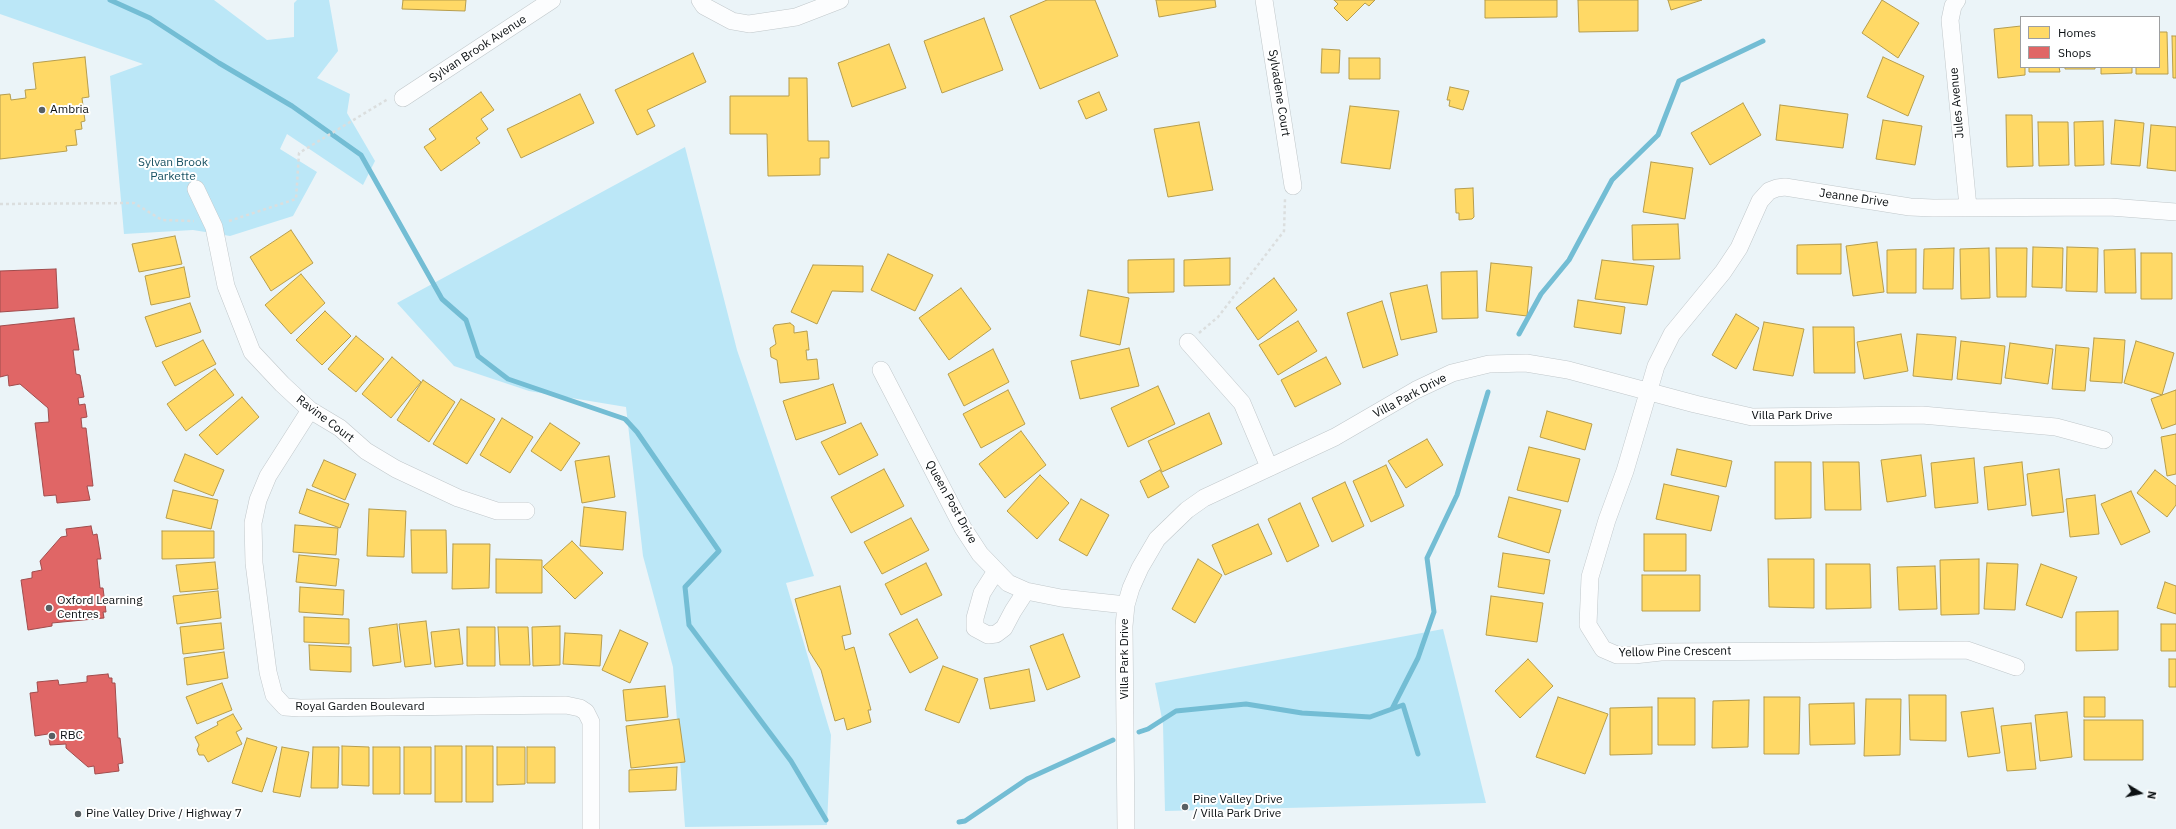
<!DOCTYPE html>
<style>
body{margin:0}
#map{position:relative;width:2176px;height:829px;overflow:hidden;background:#ebf4f8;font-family:"IBM Plex Sans",sans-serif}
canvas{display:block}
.legend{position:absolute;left:2020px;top:16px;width:140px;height:52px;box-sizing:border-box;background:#fff;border:1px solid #9d9fa1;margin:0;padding:5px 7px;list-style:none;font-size:12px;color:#0b1013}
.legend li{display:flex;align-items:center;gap:8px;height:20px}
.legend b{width:20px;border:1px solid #9d9fa1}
.north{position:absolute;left:2120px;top:773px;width:40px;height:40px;-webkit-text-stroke:3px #fff;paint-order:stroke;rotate:100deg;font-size:11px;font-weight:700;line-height:16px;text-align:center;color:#0b1013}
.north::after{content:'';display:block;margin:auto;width:14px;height:18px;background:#0b1013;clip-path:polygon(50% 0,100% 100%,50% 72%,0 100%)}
</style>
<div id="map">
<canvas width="2176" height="829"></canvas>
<ul class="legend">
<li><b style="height:11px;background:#ffd966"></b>Homes</li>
<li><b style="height:11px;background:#e06666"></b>Shops</li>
</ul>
<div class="north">N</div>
</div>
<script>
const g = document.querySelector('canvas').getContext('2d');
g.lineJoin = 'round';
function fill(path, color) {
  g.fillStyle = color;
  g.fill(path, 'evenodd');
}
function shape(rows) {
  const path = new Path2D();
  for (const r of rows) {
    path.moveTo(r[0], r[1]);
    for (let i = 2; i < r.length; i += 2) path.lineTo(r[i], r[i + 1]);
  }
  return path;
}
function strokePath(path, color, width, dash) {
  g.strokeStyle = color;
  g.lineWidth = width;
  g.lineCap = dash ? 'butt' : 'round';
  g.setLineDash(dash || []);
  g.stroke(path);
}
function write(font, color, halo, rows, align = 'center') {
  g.font = font + ' "IBM Plex Sans",sans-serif';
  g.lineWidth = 4;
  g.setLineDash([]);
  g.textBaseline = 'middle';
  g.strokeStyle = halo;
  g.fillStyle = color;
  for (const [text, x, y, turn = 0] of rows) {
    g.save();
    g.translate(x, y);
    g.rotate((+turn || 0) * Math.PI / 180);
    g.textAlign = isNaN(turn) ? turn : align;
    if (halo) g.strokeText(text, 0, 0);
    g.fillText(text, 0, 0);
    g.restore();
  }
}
fill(shape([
 [0,0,214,0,267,40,294,37,294,3,297,0,329,0,338,51,317,78,350,94,347,113,375,161,363,185,287,134,280,149,317,172,293,216,230,236,193,230,124,234,110,76,143,64,0,14],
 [685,147,737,350,814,576,786,583,831,735,827,825,685,827,673,667,643,556,626,407,529,391,454,366,397,303],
 [1443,629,1486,803,1165,811,1163,724,1155,683]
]), '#bbe7f7');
const homes = shape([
 [403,0,466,0,465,11,402,9,403,0],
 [1047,0,1095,0,1118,56,1040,89,1010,16,1047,0],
 [1156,0,1215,0,1216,7,1159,17,1156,0],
 [1334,0,1375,0,1369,6,1365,3,1347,21,1334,8,1338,4,1334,0],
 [1485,0,1557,0,1557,17,1485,18,1485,0],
 [1578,0,1638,0,1638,31,1579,32,1578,0],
 [1668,0,1702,0,1671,10,1668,0],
 [1882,0,1919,23,1898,58,1862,33,1882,0],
 [984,18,1003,70,942,93,924,41,984,18],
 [2021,26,2021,67,2025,67,2025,75,1998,78,1994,29,2021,26],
 [2159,32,2167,32,2168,74,2136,74,2136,67,2159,67,2159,32],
 [2172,36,2176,36,2176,78,2173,78,2172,36],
 [889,44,906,88,852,107,838,63,889,44],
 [1322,49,1340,50,1339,73,1321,73,1322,49],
 [693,53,706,82,647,110,655,126,637,135,615,90,693,53],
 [85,57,89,97,82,98,85,121,81,122,82,129,75,130,77,145,66,146,67,151,0,159,0,95,10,94,11,100,26,98,25,90,36,89,33,63,85,57],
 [1883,57,1924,76,1908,116,1867,97,1883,57],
 [1349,58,1380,58,1380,79,1349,79,1349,58],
 [2029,67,2059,67,2060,72,2029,72,2029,67],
 [2065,67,2095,67,2095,69,2065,69,2065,67],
 [2101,67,2132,67,2132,73,2101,74,2101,67],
 [789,78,807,78,808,141,829,141,829,158,820,158,820,175,768,176,767,134,730,134,730,96,789,96,789,78],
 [1450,87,1469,91,1463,110,1449,106,1450,100,1447,100,1450,87],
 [481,92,494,110,481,119,488,129,476,138,480,143,441,171,424,147,436,139,429,129,481,92],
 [1099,92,1107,110,1086,119,1078,101,1099,92],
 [580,94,594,123,521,158,507,129,580,94],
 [1743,103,1761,135,1710,165,1691,133,1743,103],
 [1780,105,1848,114,1843,148,1776,140,1780,105],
 [1350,106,1399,111,1390,169,1341,163,1350,106],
 [2006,115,2032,115,2033,166,2007,167,2006,115],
 [1883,120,1922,126,1915,165,1876,159,1883,120],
 [2115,120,2144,123,2140,166,2111,164,2115,120],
 [2103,121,2104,165,2075,166,2074,122,2103,121],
 [1199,122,1213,190,1168,197,1154,129,1199,122],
 [2038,122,2068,122,2069,165,2039,166,2038,122],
 [2151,125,2176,127,2176,171,2147,168,2151,125],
 [1651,162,1693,168,1685,219,1643,212,1651,162],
 [1473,188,1474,217,1472,219,1459,220,1459,213,1456,213,1455,189,1473,188],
 [1678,224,1680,259,1633,260,1632,225,1678,224],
 [291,230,313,263,271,291,250,257,291,230],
 [175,236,182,264,139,272,132,244,175,236],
 [1877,242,1884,292,1853,296,1846,246,1877,242],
 [1841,244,1841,274,1797,274,1797,245,1841,244],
 [2033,247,2063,248,2062,288,2032,287,2033,247],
 [2067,247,2098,248,2097,292,2066,291,2067,247],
 [1954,248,1953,289,1923,289,1924,249,1954,248],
 [1989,248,1990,298,1961,299,1960,249,1989,248],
 [1996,248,2027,248,2026,297,1997,297,1996,248],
 [1916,249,1916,293,1887,293,1887,250,1916,249],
 [2135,249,2136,293,2105,293,2104,250,2135,249],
 [2141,253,2172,253,2172,299,2141,299,2141,253],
 [888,254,933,275,915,311,871,290,888,254],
 [1230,258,1230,285,1184,286,1184,260,1230,258],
 [1174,259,1174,292,1128,293,1128,260,1174,259],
 [1602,260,1654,266,1647,305,1595,299,1602,260],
 [1491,263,1532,267,1527,316,1486,311,1491,263],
 [813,265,863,266,863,292,832,291,817,324,791,312,813,265],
 [184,267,190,297,151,305,145,276,184,267],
 [1477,271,1478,318,1442,319,1441,272,1477,271],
 [301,274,325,303,291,334,265,305,301,274],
 [1274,278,1297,310,1258,340,1236,308,1274,278],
 [1427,285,1437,332,1401,340,1390,293,1427,285],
 [961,288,991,329,949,360,919,318,961,288],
 [1088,290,1129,298,1120,345,1080,336,1088,290],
 [1578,300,1625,307,1621,334,1574,327,1578,300],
 [1382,301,1398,355,1363,368,1347,313,1382,301],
 [190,303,201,332,156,347,145,317,190,303],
 [325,311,351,336,322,365,296,340,325,311],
 [1736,314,1759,328,1736,369,1712,355,1736,314],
 [1298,321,1317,351,1278,375,1259,345,1298,321],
 [1764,322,1804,329,1793,376,1753,370,1764,322],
 [790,323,794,326,794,333,807,331,809,350,806,350,807,360,817,359,819,379,780,383,777,360,771,357,770,348,776,344,773,328,775,325,790,323],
 [1813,327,1854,327,1855,373,1814,373,1813,327],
 [1901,334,1908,371,1864,379,1857,342,1901,334],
 [1917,334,1956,337,1952,380,1913,376,1917,334],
 [356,336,384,359,356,392,328,369,356,336],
 [2094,338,2125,340,2122,383,2090,381,2094,338],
 [203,340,216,364,175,386,162,362,203,340],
 [1961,341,2005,346,2001,384,1957,379,1961,341],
 [2136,341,2174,353,2162,395,2124,383,2136,341],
 [2010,343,2053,349,2048,384,2005,378,2010,343],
 [2056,345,2089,348,2085,391,2052,389,2056,345],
 [1129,348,1139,386,1080,399,1071,361,1129,348],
 [993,349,1009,382,964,406,948,374,993,349],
 [392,357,421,382,391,418,362,394,392,357],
 [1326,357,1341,384,1295,407,1281,380,1326,357],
 [215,369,234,395,186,431,167,404,215,369],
 [423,380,455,402,429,442,397,420,423,380],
 [833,384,846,423,796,440,783,401,833,384],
 [1158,386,1175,424,1128,447,1111,408,1158,386],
 [1008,390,1025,424,981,448,963,414,1008,390],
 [2176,390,2176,424,2162,429,2151,399,2176,390],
 [242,397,259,417,217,455,199,435,242,397],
 [461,399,495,419,467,464,433,444,461,399],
 [1547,411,1592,424,1585,450,1540,437,1547,411],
 [1209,413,1222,444,1162,472,1148,441,1209,413],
 [502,418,533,437,510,473,480,455,502,418],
 [550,423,580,443,561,471,531,451,550,423],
 [861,423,878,455,839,475,821,442,861,423],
 [1021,431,1046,465,1005,498,979,464,1021,431],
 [2176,434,2176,474,2167,476,2161,437,2176,434],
 [1427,439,1443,465,1406,488,1388,461,1427,439],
 [1529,447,1580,459,1568,502,1517,490,1529,447],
 [1677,449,1732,461,1726,487,1671,475,1677,449],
 [185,454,224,470,213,496,174,481,185,454],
 [1921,455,1926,496,1887,502,1881,460,1921,455],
 [609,456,615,497,582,503,575,461,609,456],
 [1974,458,1978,503,1935,508,1931,463,1974,458],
 [324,460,356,474,345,500,312,486,324,460],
 [1775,462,1811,462,1811,518,1775,519,1775,462],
 [1823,462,1859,462,1861,510,1825,510,1823,462],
 [2022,462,2026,505,1988,510,1984,467,2022,462],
 [1386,465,1404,506,1371,522,1353,481,1386,465],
 [884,469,904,506,851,533,831,497,884,469],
 [2059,469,2064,512,2032,516,2027,474,2059,469],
 [1160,470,1169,487,1148,498,1140,481,1160,470],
 [2155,470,2176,486,2176,505,2167,517,2137,493,2155,470],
 [1040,475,1069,503,1037,539,1007,511,1040,475],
 [1345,482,1364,526,1332,542,1312,498,1345,482],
 [1664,484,1719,496,1711,531,1656,519,1664,484],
 [307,489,349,504,340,528,299,513,307,489],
 [173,490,218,500,211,529,166,518,173,490],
 [2131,491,2150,532,2121,545,2101,504,2131,491],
 [2095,495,2099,534,2070,537,2066,499,2095,495],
 [1509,497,1561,510,1549,553,1498,537,1509,497],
 [1081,499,1109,515,1087,556,1059,540,1081,499],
 [1300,503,1319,546,1287,562,1268,519,1300,503],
 [584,507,626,512,623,550,580,546,584,507],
 [369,509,406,511,404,557,367,556,369,509],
 [911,518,929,550,882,574,864,542,911,518],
 [1258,524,1272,554,1225,575,1212,545,1258,524],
 [295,525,338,528,336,555,293,552,295,525],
 [411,530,446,530,447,573,412,573,411,530],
 [162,531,214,531,214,558,162,559,162,531],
 [1644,534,1686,534,1686,571,1644,571,1644,534],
 [572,541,603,573,575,599,543,567,572,541],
 [453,544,490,544,489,588,452,589,453,544],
 [1503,553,1550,560,1544,594,1498,587,1503,553],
 [299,555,339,559,336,586,296,582,299,555],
 [496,559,542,560,542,593,496,593,496,559],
 [1198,559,1222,575,1195,623,1172,609,1198,559],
 [1768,559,1814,559,1814,608,1769,607,1768,559],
 [1979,559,1979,614,1941,615,1940,560,1979,559],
 [215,562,218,589,180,592,176,565,215,562],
 [926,563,942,595,901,615,885,584,926,563],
 [1987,563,2018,564,2015,610,1984,609,1987,563],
 [1826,564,1870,564,1871,608,1826,609,1826,564],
 [2041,564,2077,577,2062,618,2026,605,2041,564],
 [1935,566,1937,609,1899,610,1897,567,1935,566],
 [1642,575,1700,575,1700,611,1642,611,1642,575],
 [2165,582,2176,586,2176,614,2157,608,2165,582],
 [840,586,851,634,842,636,845,650,854,647,871,710,868,710,871,722,847,730,844,718,835,721,821,670,809,651,795,599,840,586],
 [300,587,344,590,343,615,299,612,300,587],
 [218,591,221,618,177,624,173,596,218,591],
 [1491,596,1543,603,1537,642,1486,635,1491,596],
 [2118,611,2118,650,2076,651,2076,612,2118,611],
 [304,617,349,619,349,644,304,642,304,617],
 [917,619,938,658,910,673,889,634,917,619],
 [426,621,431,664,405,667,399,624,426,621],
 [221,623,224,649,183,654,180,627,221,623],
 [397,624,401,662,373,666,369,628,397,624],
 [2161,624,2176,624,2176,651,2161,651,2161,624],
 [560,626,560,665,533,666,532,627,560,626],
 [467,627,495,627,495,666,467,666,467,627],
 [498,627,528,627,530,665,500,665,498,627],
 [459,629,463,664,435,667,431,632,459,629],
 [620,630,648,643,630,683,602,670,620,630],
 [565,633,602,635,600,666,563,664,565,633],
 [1063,634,1080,677,1047,690,1030,646,1063,634],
 [309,645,351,647,351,672,310,670,309,645],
 [224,652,228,678,187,685,184,658,224,652],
 [1528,659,1553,686,1520,718,1495,691,1528,659],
 [2169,659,2176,659,2176,687,2169,687,2169,659],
 [943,666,978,679,959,723,925,710,943,666],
 [1029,669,1035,701,990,709,984,678,1029,669],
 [222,683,232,710,197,724,186,697,222,683],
 [665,686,668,717,626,721,623,690,665,686],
 [1909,695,1946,695,1946,741,1910,740,1909,695],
 [1558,697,1608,714,1585,774,1536,757,1558,697],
 [1764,697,1800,697,1799,754,1764,754,1764,697],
 [2084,697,2105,697,2105,717,2084,717,2084,697],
 [1658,698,1695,698,1695,745,1658,745,1658,698],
 [1866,699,1901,699,1900,755,1864,756,1866,699],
 [1749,700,1748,747,1712,748,1713,701,1749,700],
 [1854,703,1855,744,1810,745,1809,704,1854,703],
 [1652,707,1652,754,1610,755,1610,708,1652,707],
 [1993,708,2000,753,1968,757,1961,712,1993,708],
 [2067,712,2072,757,2040,761,2035,715,2067,712],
 [233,714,242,729,236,732,242,744,208,762,204,755,199,755,197,750,199,745,195,737,218,725,217,722,233,714],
 [679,719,685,762,631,768,626,726,679,719],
 [2084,720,2143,720,2143,760,2084,760,2084,720],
 [2031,723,2036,769,2007,771,2001,726,2031,723],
 [247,738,277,747,262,792,232,783,247,738],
 [342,746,369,747,369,786,342,785,342,746],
 [435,746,462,746,462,802,435,802,435,746],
 [466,746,493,746,493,802,466,802,466,746],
 [282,747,309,752,300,797,273,792,282,747],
 [313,747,339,747,338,788,311,788,313,747],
 [373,747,400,747,400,794,373,794,373,747],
 [404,747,431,747,431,794,404,794,404,747],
 [497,747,525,747,525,784,497,785,497,747],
 [527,747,555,747,555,783,527,783,527,747],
 [677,767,676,790,629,792,629,770,677,767]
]);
fill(homes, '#ffd966');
strokePath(homes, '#b69d4d', 1);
const shops = shape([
 [56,269,58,308,0,312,0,271,56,269],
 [74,318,79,350,73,350,76,374,80,375,84,397,78,398,79,405,85,404,87,417,81,418,82,428,86,428,93,486,87,486,90,500,57,503,56,495,44,496,35,423,49,422,48,408,20,384,9,386,8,375,0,377,0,326,74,318],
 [91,526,93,535,97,534,101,559,97,559,100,588,103,588,106,612,103,612,104,618,52,623,52,626,28,630,21,580,32,578,32,572,42,570,40,561,61,537,67,536,66,529,91,526],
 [108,674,109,678,112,678,112,683,115,683,118,738,120,738,123,763,118,764,119,771,95,774,94,766,88,767,66,748,66,744,50,745,48,734,35,736,30,693,38,692,37,682,58,680,59,685,87,682,87,676,108,674]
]);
fill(shops, '#e06666');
strokePath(shops, '#a04c4d', 1);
strokePath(shape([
 [110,0,150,18,219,63,292,106,361,155,442,299,466,320,478,356,508,379,625,419,637,432,719,551,685,587,689,625,791,761,826,820],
 [1519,334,1541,294,1569,260,1612,180,1658,135,1679,81,1763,41],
 [1392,709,1418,658,1434,612,1427,558,1457,495,1488,392],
 [1139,732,1148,729,1176,711,1246,704,1302,713,1370,717,1403,705,1418,754],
 [959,822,965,821,1027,779,1113,740]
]), '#73bdd4', 5);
const street = shape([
 [700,0,704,6,732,21,749,24,796,17,840,0],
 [1264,0,1293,186],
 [1957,0,1953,6,1950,20,1968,207],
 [403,98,552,0],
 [196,189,214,227,226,286,252,352,282,384,310,410,340,428,366,451,396,469,458,498,497,511,526,511],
 [1188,342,1242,403,1269,467],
 [881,370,963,528,980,554,1008,583,1026,591,1061,598,1126,605],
 [310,410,268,476,258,500,253,523,254,563,268,672,274,695,285,707,300,708,566,705,580,708,586,712,591,722,591,829],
 [996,571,982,593,975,618,975,628,988,635,996,634,1004,628,1013,611,1026,591],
 [2016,667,1967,650,1661,652,1634,655,1617,655,1603,649,1588,625,1590,577,1607,520,1625,471,1656,366,1672,334,1723,272,1739,248,1760,201,1769,191,1777,188,1785,187,1910,207,1933,208,2110,207,2176,212],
 [1126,829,1124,626,1126,605,1131,588,1140,568,1157,539,1187,510,1204,498,1335,437,1416,390,1452,373,1489,364,1526,363,1568,370,1695,404,1752,417,1922,415,2056,427,2104,440]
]);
strokePath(street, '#c0c7ca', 18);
strokePath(shape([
 [0,204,134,203,162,220,194,221],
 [229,221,296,199,299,153,388,99],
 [1199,333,1218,317,1284,231,1285,199]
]), '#dbdede', 2.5, [3, 3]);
strokePath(street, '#fcfdfe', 17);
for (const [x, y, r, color] of [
 [42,110,4,"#596063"],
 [49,608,4,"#596063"],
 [52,736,4,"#596063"],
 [1185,807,4,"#596063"],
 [78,814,4,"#596063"]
]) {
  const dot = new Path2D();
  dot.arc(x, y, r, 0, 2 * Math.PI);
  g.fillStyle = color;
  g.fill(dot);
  strokePath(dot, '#fff', 1.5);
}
write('12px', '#0b1013', '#fff', [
 ["Sylvan Brook Avenue",478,49,-33],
 ["Sylvadene Court",1279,93,81],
 ["Jules Avenue",1957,103,-95],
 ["Jeanne Drive",1854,198,8],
 ["Villa Park Drive",1410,396,-28],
 ["Villa Park Drive",1792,416],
 ["Ravine Court",325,419,37],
 ["Queen Post Drive",951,502,61],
 ["Yellow Pine Crescent",1675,652,-1],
 ["Villa Park Drive",1125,659,-90],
 ["Royal Garden Boulevard",360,707]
]);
write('12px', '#0b1013', '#fff', [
 ["Ambria",50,110],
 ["Oxford Learning",57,601],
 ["Centres",57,615],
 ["RBC",60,736],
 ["Pine Valley Drive",1193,800],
 ["/ Villa Park Drive",1193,814],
 ["Pine Valley Drive / Highway 7",86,814]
], 'left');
write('12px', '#185162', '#fff', [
 ["Sylvan Brook",173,163],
 ["Parkette",173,177]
]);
</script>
